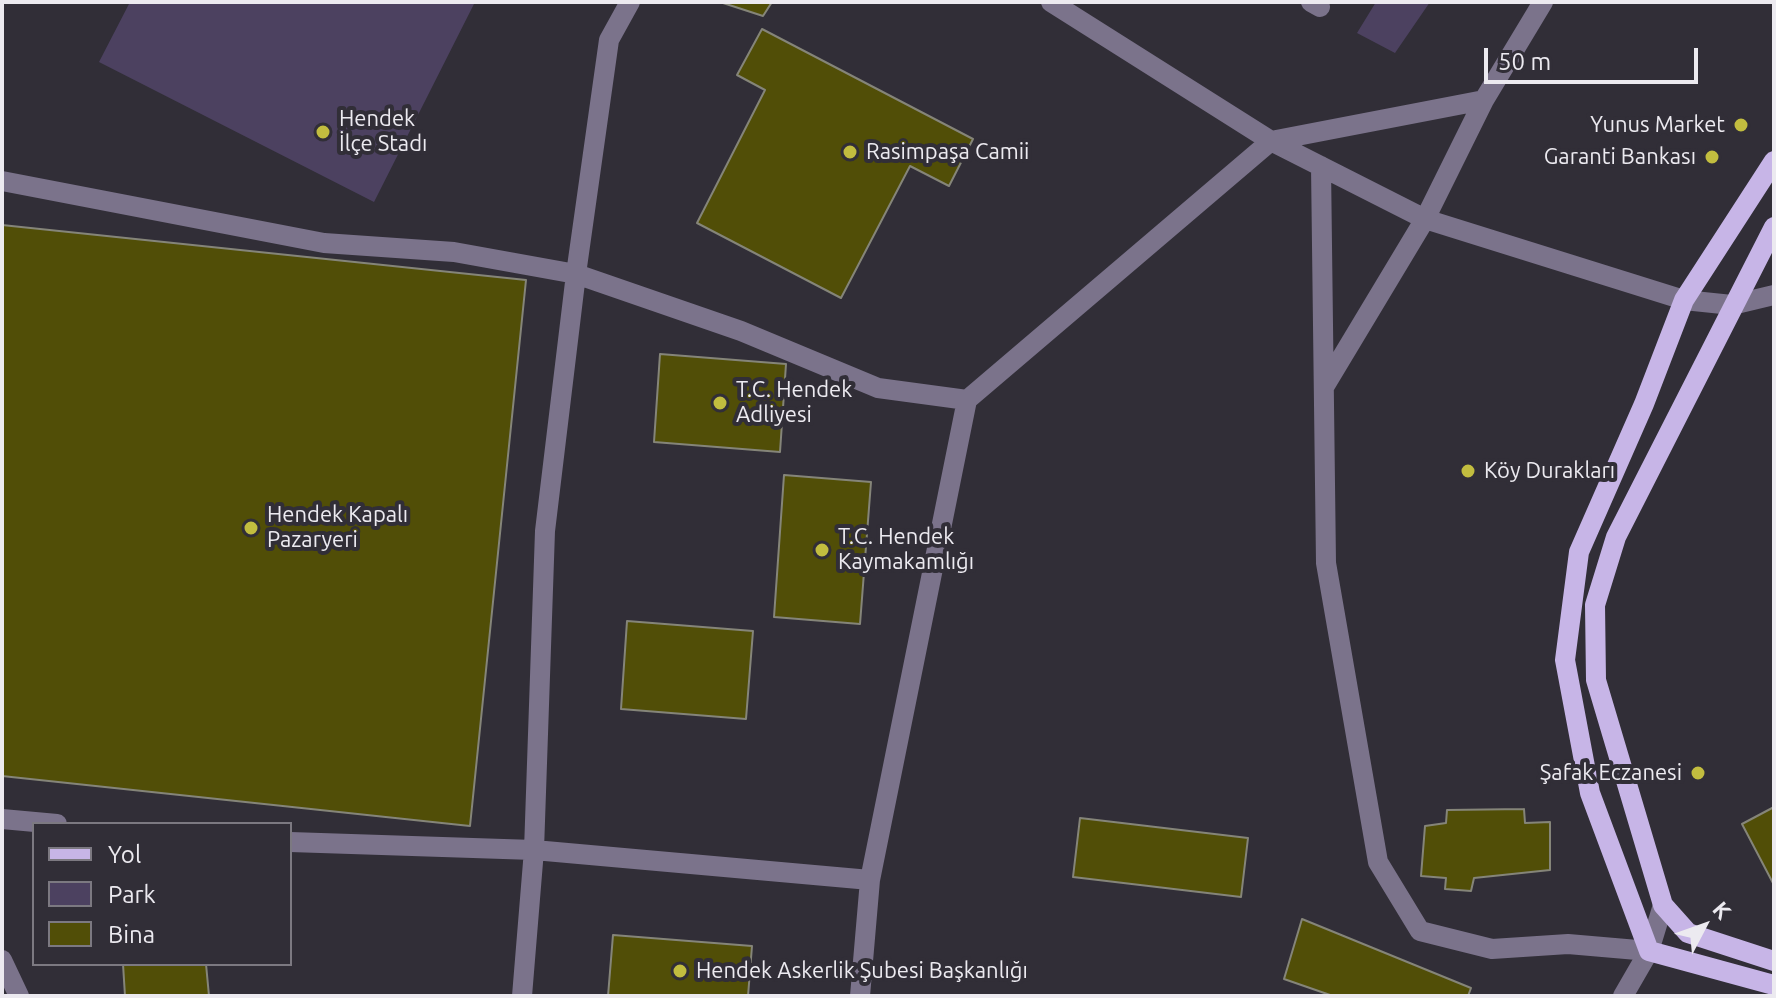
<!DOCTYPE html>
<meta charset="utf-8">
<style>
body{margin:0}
#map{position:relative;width:1776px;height:998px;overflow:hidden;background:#312e37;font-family:Ubuntu,sans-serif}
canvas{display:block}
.frame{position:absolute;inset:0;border:4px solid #eceaf0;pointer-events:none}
.legend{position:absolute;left:32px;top:822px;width:260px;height:144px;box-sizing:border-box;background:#312e37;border:2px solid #7c7981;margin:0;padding:10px 14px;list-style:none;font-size:24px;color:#eceaf0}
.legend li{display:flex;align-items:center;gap:16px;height:40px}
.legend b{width:40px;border:2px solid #7c7981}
.north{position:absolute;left:1664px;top:886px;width:80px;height:80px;-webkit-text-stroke:6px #312e37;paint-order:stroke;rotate:49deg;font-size:22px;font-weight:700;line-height:32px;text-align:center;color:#eceaf0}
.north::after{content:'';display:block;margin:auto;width:28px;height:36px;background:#eceaf0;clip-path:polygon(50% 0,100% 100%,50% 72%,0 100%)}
.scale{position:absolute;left:1484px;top:48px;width:214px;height:36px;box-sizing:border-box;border:4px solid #eceaf0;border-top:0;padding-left:10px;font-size:24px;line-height:28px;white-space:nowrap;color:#eceaf0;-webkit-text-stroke:6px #312e37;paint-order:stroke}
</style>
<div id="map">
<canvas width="1776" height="998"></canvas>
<div class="frame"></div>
<ul class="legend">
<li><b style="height:10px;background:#c7b5e7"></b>Yol</li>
<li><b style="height:22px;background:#4c4160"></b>Park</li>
<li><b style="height:22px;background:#514e07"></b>Bina</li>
</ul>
<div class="north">K</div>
<div class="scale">50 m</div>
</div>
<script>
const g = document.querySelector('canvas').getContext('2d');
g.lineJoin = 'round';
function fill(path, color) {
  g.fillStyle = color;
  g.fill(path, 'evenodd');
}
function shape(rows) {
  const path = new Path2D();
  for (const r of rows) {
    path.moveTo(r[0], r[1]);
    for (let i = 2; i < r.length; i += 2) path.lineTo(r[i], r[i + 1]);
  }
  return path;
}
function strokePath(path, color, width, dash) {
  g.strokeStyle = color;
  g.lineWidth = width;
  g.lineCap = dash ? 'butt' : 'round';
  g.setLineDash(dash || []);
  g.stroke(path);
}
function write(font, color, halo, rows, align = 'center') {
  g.font = font + ' Ubuntu,sans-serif';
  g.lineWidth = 8;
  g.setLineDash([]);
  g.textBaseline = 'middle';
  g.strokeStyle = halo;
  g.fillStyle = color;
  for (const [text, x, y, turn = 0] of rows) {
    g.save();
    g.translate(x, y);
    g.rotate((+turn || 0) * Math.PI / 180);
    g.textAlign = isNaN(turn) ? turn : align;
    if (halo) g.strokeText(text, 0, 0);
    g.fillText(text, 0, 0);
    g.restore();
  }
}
fill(shape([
 [130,2,475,2,374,202,99,62],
 [1376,2,1430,2,1395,53,1357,33]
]), '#4c4160');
const building = shape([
 [720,2,772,2,763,16,720,2],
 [762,29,973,139,949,186,910,166,841,298,697,223,765,90,737,75,762,29],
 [2,225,526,280,470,826,2,776,2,225],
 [660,354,786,364,780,452,654,442,660,354],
 [784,475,871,482,860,624,774,617,784,475],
 [627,621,753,631,746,719,621,709,627,621],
 [1774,807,1774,885,1742,824,1774,807],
 [1524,809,1525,823,1550,822,1550,870,1474,878,1471,891,1445,889,1446,878,1421,876,1425,826,1446,823,1447,810,1524,809],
 [1080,818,1248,838,1241,897,1073,877,1080,818],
 [1302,919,1471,988,1468,996,1333,996,1284,979,1302,919],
 [613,935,752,946,748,996,608,996,613,935],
 [123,964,206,964,209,996,125,996,123,964]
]);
fill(building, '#514e07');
strokePath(building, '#858579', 2);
strokePath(shape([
 [630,2,609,40,576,274,741,331,878,388,967,400],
 [1051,2,1271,141,1425,219,1684,300,1732,305,1774,295],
 [1311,2,1320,7],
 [1321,166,1326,563,1378,862,1420,931,1492,949,1568,944,1649,951],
 [2,181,324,243,454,252,576,274,545,531,534,850,522,996],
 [1324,387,1425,219,1484,100,1543,2],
 [2,819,57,824],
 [290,842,534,850,870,880,860,996],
 [870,880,967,400,1271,141,1484,100],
 [2,960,19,996],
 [1623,996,1649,951,1663,905]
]), '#7b738b', 20);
strokePath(shape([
 [1774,161,1684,300,1644,404,1579,552,1565,660,1590,793,1649,951,1774,985],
 [1774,227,1616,537,1595,605,1596,680,1663,905,1688,933,1774,961]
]), '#c7b5e7', 20);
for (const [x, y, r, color] of [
 [1741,125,8,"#c2bd3f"],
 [323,132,8,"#c2bd3f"],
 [850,152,8,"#c2bd3f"],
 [1712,157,8,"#c2bd3f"],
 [720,403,8,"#c2bd3f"],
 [1468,471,8,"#c2bd3f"],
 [251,528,8,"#c2bd3f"],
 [822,550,8,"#c2bd3f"],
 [1698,773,8,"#c2bd3f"],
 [680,971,8,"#c2bd3f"]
]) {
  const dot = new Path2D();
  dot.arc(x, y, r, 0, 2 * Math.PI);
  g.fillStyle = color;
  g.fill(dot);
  strokePath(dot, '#312e37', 3);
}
write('22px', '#eceaf0', '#312e37', [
 ["Hendek",339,119],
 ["İlçe Stadı",339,144],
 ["Yunus Market",1725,125,"right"],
 ["Rasimpaşa Camii",866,152],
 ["Garanti Bankası",1696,157,"right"],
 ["T.C. Hendek",736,390],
 ["Adliyesi",736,415],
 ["Köy Durakları",1484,471],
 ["Hendek Kapalı",267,515],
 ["Pazaryeri",267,540],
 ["T.C. Hendek",838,537],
 ["Kaymakamlığı",838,562],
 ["Şafak Eczanesi",1682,773,"right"],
 ["Hendek Askerlik Şubesi Başkanlığı",696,971]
], 'left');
</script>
